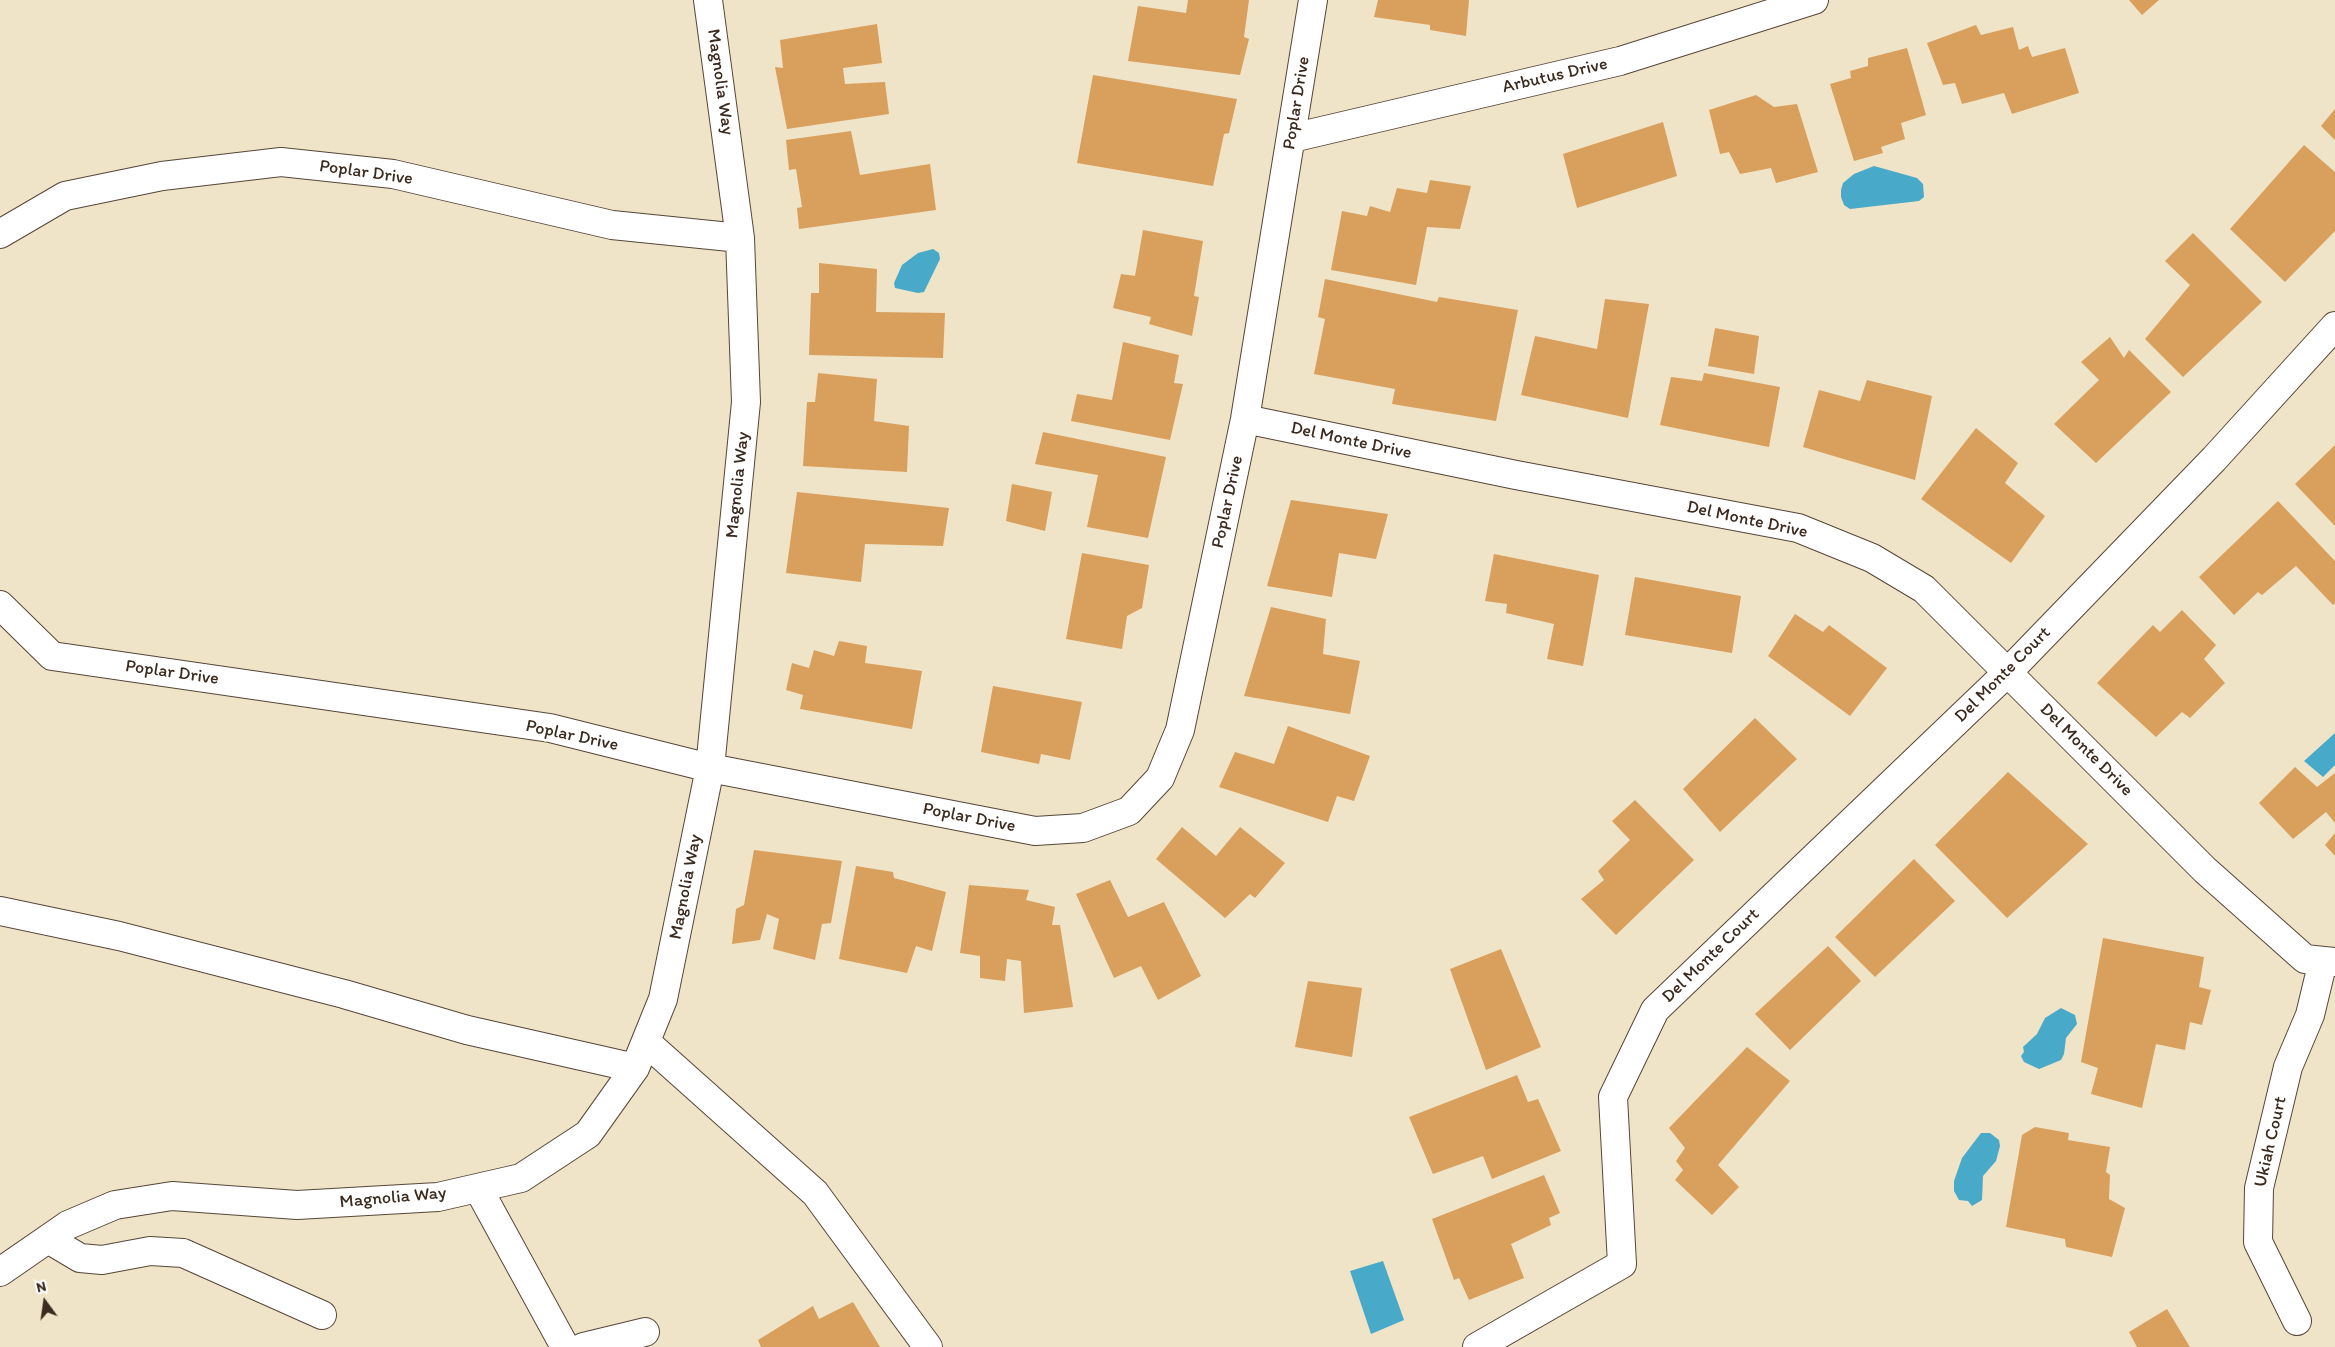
<!DOCTYPE html>
<style>
body{margin:0}
#map{position:relative;width:2335px;height:1347px;overflow:hidden;background:#f0e4c8;font-family:Itim,sans-serif}
canvas{display:block}
.north{position:absolute;left:20px;top:1277px;width:50px;height:50px;-webkit-text-stroke:4px #fff;paint-order:stroke;rotate:346deg;font-size:14px;font-weight:700;line-height:20px;text-align:center;color:#3b2a1e}
.north::after{content:'';display:block;margin:auto;width:18px;height:22px;background:#3b2a1e;clip-path:polygon(50% 0,100% 100%,50% 72%,0 100%)}
</style>
<div id="map">
<canvas width="2335" height="1347"></canvas>
<div class="north">N</div>
</div>
<script>
const g = document.querySelector('canvas').getContext('2d');
g.lineJoin = 'round';
function fill(path, color) {
  g.fillStyle = color;
  g.fill(path, 'evenodd');
}
function shape(rows) {
  const path = new Path2D();
  for (const r of rows) {
    path.moveTo(r[0], r[1]);
    for (let i = 2; i < r.length; i += 2) path.lineTo(r[i], r[i + 1]);
  }
  return path;
}
function strokePath(path, color, width, dash) {
  g.strokeStyle = color;
  g.lineWidth = width;
  g.lineCap = dash ? 'butt' : 'round';
  g.setLineDash(dash || []);
  g.stroke(path);
}
function write(font, color, halo, rows, align = 'center') {
  g.font = font + ' Itim,sans-serif';
  g.lineWidth = 5;
  g.setLineDash([]);
  g.textBaseline = 'middle';
  g.strokeStyle = halo;
  g.fillStyle = color;
  for (const [text, x, y, turn = 0] of rows) {
    g.save();
    g.translate(x, y);
    g.rotate((+turn || 0) * Math.PI / 180);
    g.textAlign = isNaN(turn) ? turn : align;
    if (halo) g.strokeText(text, 0, 0);
    g.fillText(text, 0, 0);
    g.restore();
  }
}
fill(shape([
 [1874,166,1917,178,1923,184,1924,197,1919,201,1850,209,1844,205,1841,197,1841,190,1843,183,1854,174],
 [933,249,939,253,940,259,924,292,918,293,895,288,894,283,902,265,918,253],
 [2335,733,2335,765,2323,777,2304,761],
 [2061,1008,2075,1015,2077,1024,2066,1038,2064,1054,2061,1060,2039,1069,2024,1062,2021,1056,2024,1052,2023,1047,2037,1034,2045,1018],
 [1981,1133,1990,1133,1999,1140,2000,1146,1996,1161,1983,1176,1982,1200,1972,1206,1968,1201,1959,1200,1954,1191,1954,1181,1962,1158],
 [1383,1261,1404,1320,1371,1334,1350,1271]
]), '#49a9c8');
fill(shape([
 [1188,0,1249,0,1244,37,1249,39,1240,75,1128,61,1138,6,1186,13],
 [1378,0,1469,0,1466,36,1430,30,1430,25,1374,17],
 [2129,0,2159,0,2142,15],
 [877,24,882,63,843,68,845,84,885,82,889,114,787,129,775,67,783,68,780,40],
 [1976,25,1981,35,2013,27,2019,50,2028,46,2032,57,2065,48,2079,93,2012,114,2004,93,1962,104,1955,83,1943,85,1927,43],
 [1907,48,1926,115,1901,123,1905,139,1881,147,1883,153,1854,161,1830,84,1851,78,1850,71,1868,66,1868,58],
 [1093,75,1237,99,1229,133,1224,134,1213,186,1077,163],
 [1756,95,1774,107,1797,104,1818,172,1776,183,1771,168,1740,174,1729,152,1720,154,1709,110],
 [2335,109,2335,140,2321,126],
 [1663,122,1677,176,1577,208,1563,154],
 [851,131,860,175,930,164,936,210,799,229,797,208,802,207,796,169,789,170,786,140],
 [2304,145,2335,172,2335,231,2285,282,2230,229],
 [1430,180,1471,186,1460,229,1427,227,1416,285,1331,270,1342,211,1367,216,1370,206,1390,212,1397,188,1427,193],
 [1143,230,1203,241,1194,296,1199,297,1192,336,1149,324,1151,317,1113,308,1121,274,1135,276],
 [2193,233,2262,302,2183,377,2145,339,2190,285,2165,261],
 [819,263,877,269,876,312,945,313,943,358,809,355,811,293,819,293],
 [1325,279,1437,302,1439,297,1518,310,1496,421,1392,404,1395,389,1314,374,1325,319,1318,317],
 [1605,299,1649,304,1628,418,1521,395,1535,336,1597,349],
 [1715,328,1759,336,1754,374,1708,366],
 [2110,337,2124,358,2129,350,2171,392,2096,463,2054,424,2099,380,2081,362],
 [1123,342,1179,355,1174,383,1183,384,1170,440,1071,421,1077,394,1112,400],
 [818,373,877,379,874,421,909,426,907,472,803,466,807,402,815,402],
 [1704,373,1780,387,1769,447,1660,425,1671,377,1702,381],
 [1867,380,1932,396,1915,480,1803,447,1819,390,1860,401],
 [1976,428,2018,463,2005,483,2045,516,2011,563,1921,499],
 [1043,432,1166,457,1148,538,1087,527,1098,475,1035,464],
 [2335,445,2335,526,2295,484],
 [1012,484,1052,492,1045,531,1006,521],
 [797,492,949,508,943,546,865,544,861,582,786,573],
 [1291,500,1388,514,1376,559,1339,553,1332,597,1267,586],
 [2278,501,2335,561,2335,603,2333,605,2296,566,2262,595,2258,592,2234,615,2199,577],
 [1082,553,1149,565,1142,608,1127,616,1122,649,1066,639],
 [1494,554,1599,575,1583,666,1547,659,1554,624,1506,613,1507,604,1485,601],
 [1635,577,1741,596,1732,653,1625,635],
 [1271,607,1326,619,1323,654,1360,661,1350,714,1244,696],
 [2182,610,2216,645,2204,659,2225,683,2190,718,2182,712,2156,737,2097,683,2153,625,2160,632],
 [1795,614,1823,632,1829,625,1887,668,1850,716,1768,656],
 [839,641,867,646,865,663,922,671,912,729,800,709,803,695,786,690,792,663,809,668,814,650,834,656],
 [993,686,1082,702,1070,760,1041,754,1039,764,981,752],
 [1755,718,1797,759,1720,832,1683,789],
 [1288,726,1370,756,1354,801,1337,796,1328,822,1219,787,1235,752,1274,764],
 [2295,767,2317,787,2335,773,2335,823,2326,812,2293,839,2259,803],
 [2008,772,2088,844,2007,918,1935,845],
 [1635,800,1694,860,1616,935,1581,899,1604,880,1598,871,1630,840,1612,821],
 [1182,827,1216,856,1240,827,1285,863,1255,898,1250,894,1225,918,1156,859],
 [2335,833,2335,856,2325,845],
 [754,850,842,861,831,923,822,924,815,960,773,949,779,919,767,914,760,940,732,944,736,909,744,905],
 [1914,859,1955,901,1875,977,1835,937],
 [856,866,893,872,894,878,946,892,932,951,916,946,907,973,839,959],
 [1110,880,1128,917,1164,902,1201,976,1158,1000,1141,966,1114,978,1076,894],
 [969,885,1029,890,1026,900,1055,907,1052,925,1060,925,1073,1007,1024,1013,1021,961,1007,959,1005,981,980,978,980,956,960,953],
 [2103,938,2204,957,2199,987,2211,990,2202,1025,2190,1022,2185,1050,2156,1044,2142,1108,2091,1094,2098,1068,2081,1062],
 [1828,946,1861,981,1790,1050,1755,1014],
 [1501,949,1541,1047,1486,1070,1450,969],
 [1308,981,1362,988,1352,1057,1295,1047],
 [1747,1047,1790,1081,1718,1165,1739,1187,1712,1215,1675,1180,1683,1170,1676,1161,1685,1148,1669,1128],
 [1517,1075,1528,1102,1538,1099,1561,1151,1492,1179,1483,1156,1433,1174,1409,1117],
 [2035,1127,2069,1133,2068,1140,2110,1147,2106,1172,2110,1175,2109,1199,2125,1208,2112,1257,2066,1247,2065,1239,2006,1227,2022,1135],
 [1544,1175,1560,1213,1549,1218,1551,1225,1511,1244,1524,1278,1469,1300,1459,1278,1454,1280,1432,1219],
 [853,1302,880,1347,761,1347,758,1340,813,1306,819,1319],
 [2167,1309,2190,1347,2137,1347,2129,1332]
]), '#d99f5c');
const minor = shape([
 [1292,138,1620,61,1814,0],
 [0,234,65,196,162,176,281,162,393,174,612,225,740,238],
 [1245,419,1516,475,1798,528,1872,558,1924,589,2205,870,2305,959,2335,962],
 [0,605,52,656,550,728,710,768,1035,831,1083,828,1129,811,1160,778,1180,730,1245,419,1313,0],
 [0,911,119,936,344,994,467,1030,635,1068],
 [646,1042,815,1193,928,1347],
 [478,1188,565,1347],
 [48,1239,80,1258,102,1260,150,1251,183,1253,322,1315],
 [0,1272,68,1225,115,1205,172,1196,297,1205,438,1197,521,1178,588,1134,635,1068,663,999,710,768,746,402,740,238,708,0],
 [2297,1321,2258,1242,2259,1188,2288,1067,2310,1015,2323,961],
 [583,1347,645,1332],
 [1477,1347,1622,1264,1613,1097,1655,1010,2008,672,2214,459,2335,326]
]);
strokePath(minor, '#564638', 30);
strokePath(minor, '#fff', 28);
write('18px', '#3b2a1e', '#fff', [
 ["Arbutus Drive",1555,76,-13],
 ["Magnolia Way",720,82,82],
 ["Poplar Drive",1297,103,-81],
 ["Poplar Drive",366,173,8],
 ["Del Monte Drive",1351,441,12],
 ["Magnolia Way",738,485,-84],
 ["Poplar Drive",1228,502,-78],
 ["Del Monte Drive",1747,520,12],
 ["Poplar Drive",172,673,8],
 ["Del Monte Court",2003,675,-45],
 ["Poplar Drive",572,736,12],
 ["Del Monte Drive",2086,750,45],
 ["Poplar Drive",969,818,11],
 ["Magnolia Way",686,887,-79],
 ["Del Monte Court",1711,956,-44],
 ["Ukiah Court",2271,1142,-77],
 ["Magnolia Way",393,1198,-5]
]);
</script>
